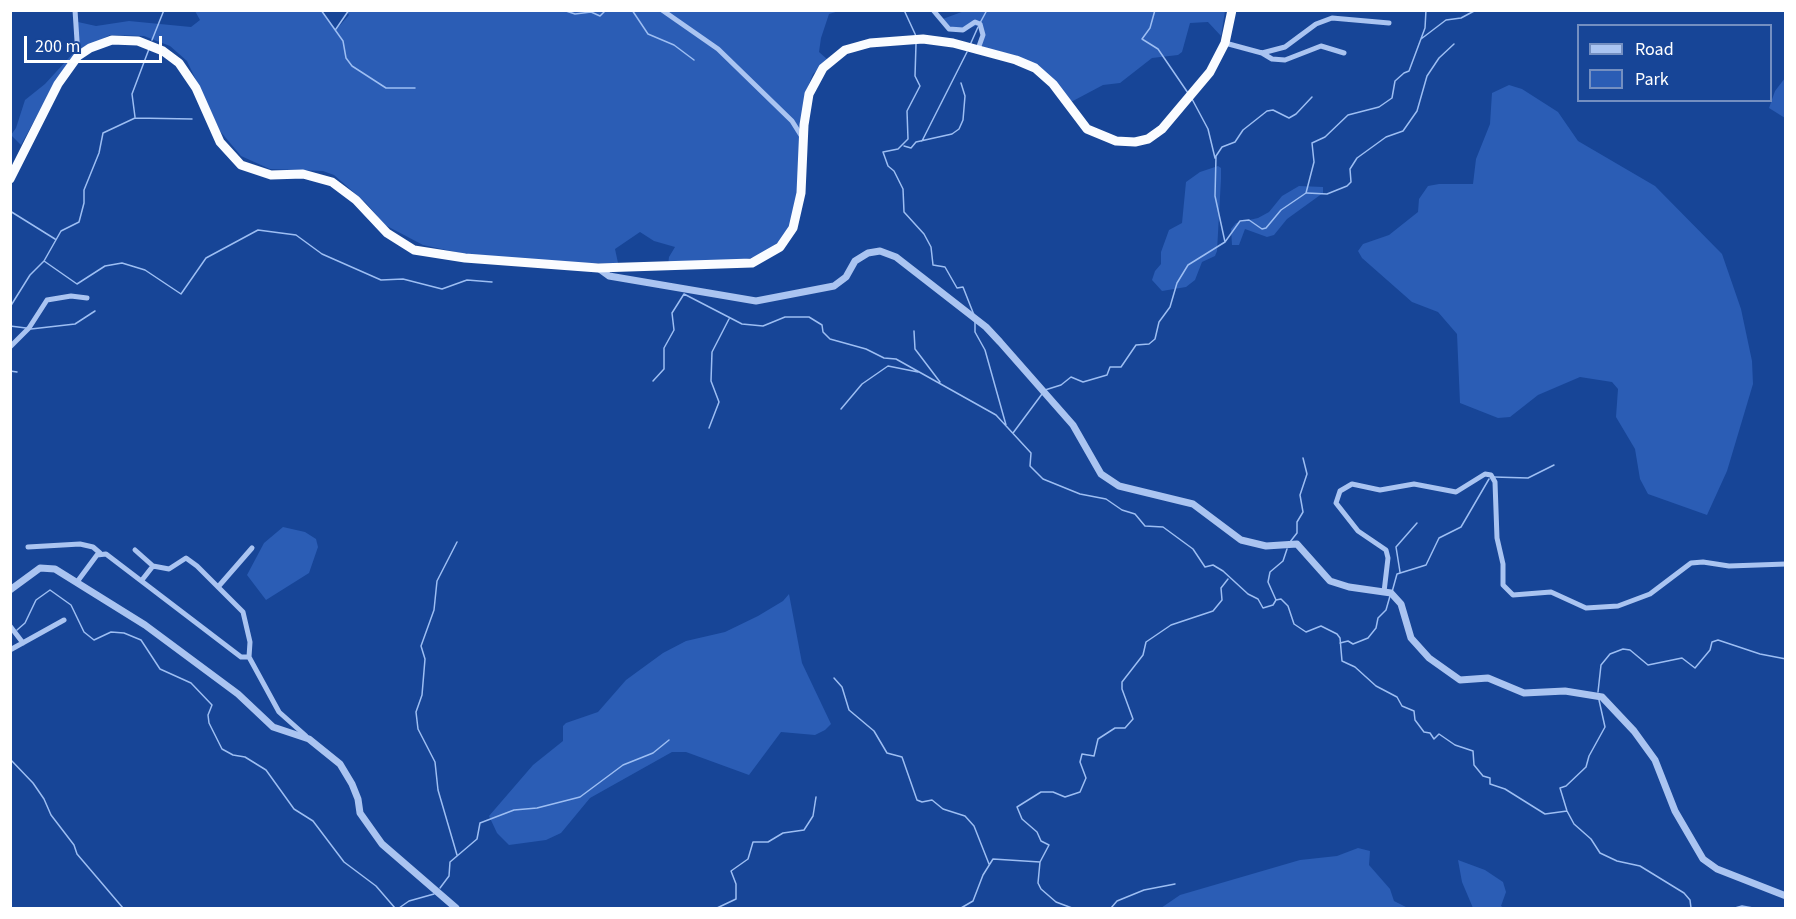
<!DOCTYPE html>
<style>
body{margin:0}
#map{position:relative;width:1796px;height:919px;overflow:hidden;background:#174597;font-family:"Source Sans 3",sans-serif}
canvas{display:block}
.frame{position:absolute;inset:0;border:12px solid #fff;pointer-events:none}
.legend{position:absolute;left:1577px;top:24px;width:195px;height:78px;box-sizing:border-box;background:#174597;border:2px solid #748fc1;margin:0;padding:8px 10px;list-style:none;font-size:18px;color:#fff}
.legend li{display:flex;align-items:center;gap:12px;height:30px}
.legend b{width:30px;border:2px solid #748fc1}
.scale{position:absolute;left:24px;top:36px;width:138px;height:27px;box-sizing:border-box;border:3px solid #fff;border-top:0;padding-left:8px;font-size:18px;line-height:21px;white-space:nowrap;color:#fff;-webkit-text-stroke:4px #174597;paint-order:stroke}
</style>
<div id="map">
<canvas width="1796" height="919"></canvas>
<div class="frame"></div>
<ul class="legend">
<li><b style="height:8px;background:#aac4f1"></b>Road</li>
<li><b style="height:16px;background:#2b5db5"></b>Park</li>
</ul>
<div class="scale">200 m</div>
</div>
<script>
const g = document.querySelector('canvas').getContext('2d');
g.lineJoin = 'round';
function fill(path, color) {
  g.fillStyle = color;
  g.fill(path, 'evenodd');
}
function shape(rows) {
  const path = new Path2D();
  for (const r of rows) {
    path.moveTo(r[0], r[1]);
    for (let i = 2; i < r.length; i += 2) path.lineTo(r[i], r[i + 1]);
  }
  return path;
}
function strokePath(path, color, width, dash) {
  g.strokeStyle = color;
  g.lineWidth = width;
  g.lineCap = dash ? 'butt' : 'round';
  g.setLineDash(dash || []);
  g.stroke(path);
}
fill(shape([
 [321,10,336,30,349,15,346,10,839,11,829,14,821,38,819,52,828,60,813,74,805,94,799,207,784,238,760,255,737,262,668,265,669,257,675,247,654,241,640,232,615,249,618,263,575,263,465,254,423,245,385,225,366,203,334,175,323,171,270,169,241,156,220,131,187,61,170,46,144,36,110,35,83,49,57,79,21,145,11,135,16,128,25,100,45,84,77,49,78,22,96,26,129,21,191,27,200,20,195,11],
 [967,10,1225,11,1221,36,1208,22,1190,23,1182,52,1178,55,1152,58,1120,83,1103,85,1071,102,1055,82,981,46,984,34,979,25,957,32,940,20],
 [1785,78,1785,118,1769,108,1775,91],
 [1509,85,1522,89,1558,112,1578,141,1655,186,1722,254,1741,309,1752,361,1753,384,1727,471,1707,515,1648,494,1640,479,1635,449,1616,417,1618,389,1612,382,1580,377,1538,395,1510,417,1498,418,1460,403,1457,334,1438,312,1412,302,1362,258,1358,251,1363,244,1389,235,1418,212,1419,199,1428,186,1439,184,1473,184,1476,159,1490,124,1492,93],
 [1218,166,1221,168,1221,179,1217,251,1215,256,1202,262,1195,280,1186,287,1162,291,1152,280,1155,271,1161,264,1161,252,1169,230,1182,223,1186,182,1200,172],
 [1299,186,1323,187,1323,193,1287,219,1274,235,1267,237,1245,229,1239,245,1232,245,1231,229,1236,223,1258,218,1269,212,1282,196],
 [283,527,305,532,316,539,318,547,309,573,266,600,247,575,264,543],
 [789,594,802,663,831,724,825,730,815,735,781,732,749,775,686,752,672,752,590,798,561,833,546,840,509,845,497,833,489,816,533,765,563,741,563,726,566,723,598,712,626,680,663,653,686,641,725,632,758,616,783,601],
 [1358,848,1370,851,1369,865,1390,889,1394,901,1408,908,1161,908,1180,895,1300,860,1337,856],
 [1458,860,1485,870,1503,882,1506,892,1501,906,1504,908,1473,908,1462,882]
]), '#2b5db5');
strokePath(shape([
 [321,10,343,41,346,58,352,66,386,88,415,88],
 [563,10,575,14,591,12,600,16,606,10],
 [632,10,648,34,674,45,694,60],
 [904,10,916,36],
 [1155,10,1150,28,1142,39,1158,49,1188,93],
 [980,23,987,10],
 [336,29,349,10],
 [1421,39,1446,20,1461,18,1476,10],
 [152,40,164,10],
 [916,44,915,76,920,86,907,111,908,139,898,149,883,152,888,166,894,171,903,189,904,212,924,234,931,247,933,265,945,267,957,288,963,287,974,315],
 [970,45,978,27],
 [1192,99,1208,129,1215,158],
 [135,117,132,94,149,49],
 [922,141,967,52],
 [904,146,911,148,916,142,952,134,959,129,963,120,965,96,961,83],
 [1307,193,1327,194,1347,186,1351,182,1350,169,1357,158,1386,137,1403,131,1417,111,1427,76,1439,58,1454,44],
 [10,211,55,239],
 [1225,242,1215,196,1216,156,1222,147,1235,142,1243,130,1267,111,1273,110,1289,118,1296,114,1312,97],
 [44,261,77,284,105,266,122,263,145,270,181,294,206,258,258,230,296,235,322,254,381,280,403,279,442,289,467,280,492,282],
 [10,307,30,275,44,261,61,231,79,222,84,203,84,190,99,153,103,133,135,118,192,119],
 [975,322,975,332,985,350,1006,425],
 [10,326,26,328],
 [31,329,75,324,95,311],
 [914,331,915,349,940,382],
 [10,371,17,372],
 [653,381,664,369,664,348,674,330,672,313,684,294,742,324,763,326,785,317,809,317,822,325,823,332,830,339,866,349,884,358,896,359,996,415,1031,453,1030,466,1043,479,1080,494,1106,499,1122,510,1135,514,1145,526,1163,527,1193,549,1205,567,1213,565,1223,571,1248,594,1258,599,1263,608,1273,605,1276,600],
 [1045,390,1061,385,1071,377,1083,382,1107,375,1110,367,1121,367,1136,345,1149,344,1155,339,1159,322,1170,307,1177,283,1188,265,1225,242,1240,221,1249,220,1262,229,1266,228,1281,210,1306,193,1314,162,1312,143,1325,137,1348,115,1379,107,1392,98,1395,81,1404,73,1409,71,1425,28,1426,10],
 [841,409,862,384,888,366,918,372],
 [709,428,719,402,711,381,712,352,729,319],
 [1013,433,1042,394],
 [1494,477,1528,478,1554,465],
 [1290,542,1297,533,1297,522,1303,512,1300,495,1307,474,1303,458],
 [1287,549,1283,561,1270,572,1268,582,1276,600,1281,599,1288,606,1294,624,1306,632,1321,626,1337,634,1340,638,1342,661,1355,667,1376,686,1397,697,1402,706,1414,711,1415,720,1424,732,1430,733,1434,739,1439,734,1455,745,1473,751,1474,765,1483,776,1490,778,1490,784,1505,789,1545,814,1567,811],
 [1400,572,1396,547,1417,523],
 [1392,592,1397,574,1426,565,1439,538,1461,527,1489,479],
 [17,630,25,623,36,600,50,590,71,605,84,632,94,640,111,632,124,633,141,640,160,669,191,683,212,705,208,715,209,723,222,749,233,755,245,757,266,770,294,809,313,821,344,862,376,886,395,908],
 [1340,643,1348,641,1353,644,1368,638,1376,628,1378,618,1386,610,1390,596],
 [834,678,842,687,849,710,874,731,887,753,902,757,917,800,922,802,932,800,943,809,965,816,974,826,989,864],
 [1598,692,1601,665,1610,654,1623,649,1630,650,1648,665,1682,658,1695,668,1710,650,1712,642,1718,640,1760,654,1786,659],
 [1599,700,1605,727,1589,756,1586,767,1566,786,1560,788,1567,811,1574,824,1591,839,1600,853,1617,861,1640,866,1684,893,1690,900,1691,908],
 [10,759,33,783,44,799,51,815,74,845,77,854,123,908],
 [457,855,438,790,435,762,418,729,416,712,422,695,425,659,421,646,434,610,437,581,457,542],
 [440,888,449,876,450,862,477,839,480,823,514,810,537,808,580,797,623,765,653,753,669,740],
 [399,908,409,901,434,894],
 [717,908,736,899,736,884,731,871,748,859,753,842,768,842,783,833,804,830,813,816,816,797],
 [961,908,973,901,983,875,993,859,1040,862],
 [1072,908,1056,902,1041,889,1038,883,1040,862,1049,845,1041,841,1037,832,1022,819,1017,807,1041,792,1053,792,1065,797,1080,792,1086,778,1080,762,1082,754,1094,756,1098,739,1115,728,1125,728,1133,719,1122,689,1122,682,1143,655,1146,642,1171,625,1213,611,1222,600,1221,588,1228,579],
 [1111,908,1117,901,1144,890,1175,884],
 [1735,908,1742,906,1753,908]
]), '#9dbef3', 1.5);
strokePath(shape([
 [75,10,78,56],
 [662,10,718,49,792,121,802,137],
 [933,10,949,29,963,30,975,22,980,24,983,35,978,49],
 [1225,43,1262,53,1285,47,1316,24,1332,18,1389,23],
 [1262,53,1272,59,1285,60,1321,46,1344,53],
 [10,347,29,328,47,300,71,296,87,298],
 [28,547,80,544,93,547,100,553],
 [135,550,153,566],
 [142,580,153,566,169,569,186,558,197,566,243,612,250,642,249,657,279,712,306,736],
 [77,582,97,555,106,554,241,657,249,657],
 [218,587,252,548],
 [1384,592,1388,558,1386,550,1358,531,1336,503,1340,491,1352,484,1380,490,1414,484,1456,492,1485,474,1491,475,1495,482,1497,538,1503,564,1503,585,1513,595,1551,592,1586,608,1618,606,1650,594,1691,563,1703,562,1729,566,1786,564],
 [10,626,23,643],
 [10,650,64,620]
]), '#aac4f1', 5);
strokePath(shape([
 [598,268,609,276,756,301,834,286,846,277,855,261,868,253,880,251,896,257,986,327,1000,342,1073,425,1101,474,1119,486,1193,504,1241,540,1266,546,1297,544,1330,581,1349,587,1391,593,1401,604,1411,638,1429,658,1460,680,1488,678,1524,693,1565,691,1602,697,1634,731,1655,760,1675,811,1703,859,1717,869,1786,896],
 [10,590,40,568,55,569,145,625,238,694,273,727,309,739,340,764,352,784,358,799,360,813,382,844,456,908]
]), '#aac4f1', 7);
strokePath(shape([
 [10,179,58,84,78,56,90,48,112,40,138,41,163,51,179,63,196,88,220,142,241,165,271,175,303,174,332,182,356,200,387,233,414,250,465,258,598,268,752,263,780,247,793,228,801,193,804,125,809,94,823,68,845,50,870,43,923,39,953,43,1016,60,1035,68,1053,84,1087,129,1116,141,1135,142,1148,139,1162,129,1210,72,1225,43,1232,10]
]), '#fafcff', 9);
</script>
